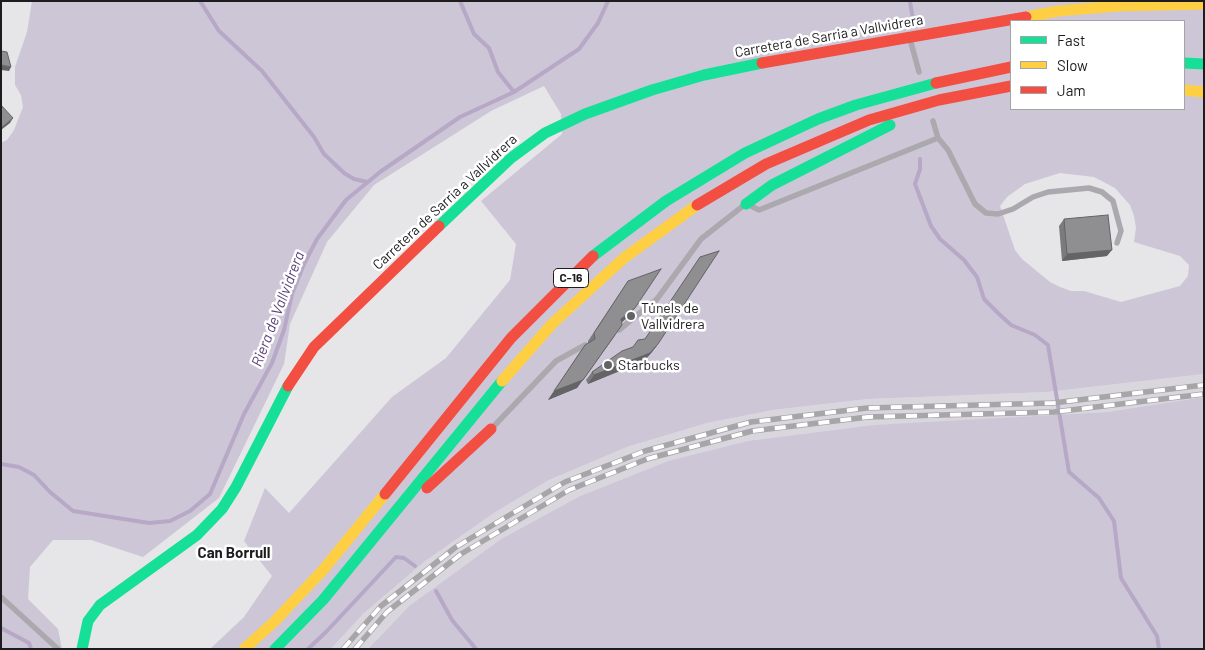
<!DOCTYPE html>
<meta charset="utf-8">
<style>
body{margin:0}
#map{position:relative;width:1205px;height:650px;overflow:hidden;background:#e6e5e8;font-family:Barlow,sans-serif}
canvas{display:block}
.frame{position:absolute;inset:0;border:2px solid #1d1c1e;pointer-events:none}
.legend{position:absolute;left:1010px;top:20px;width:175px;height:90px;box-sizing:border-box;background:#fff;border:1px solid #a5a4a5;margin:0;padding:6px 9px;list-style:none;font-size:15px;color:#1d1c1e}
.legend li{display:flex;align-items:center;gap:10px;height:25px}
.legend b{width:25px;border:1px solid #a5a4a5}
</style>
<div id="map">
<canvas width="1205" height="650"></canvas>
<div class="frame"></div>
<ul class="legend">
<li><b style="height:6px;background:#16e098"></b>Fast</li>
<li><b style="height:6px;background:#ffcf43"></b>Slow</li>
<li><b style="height:6px;background:#f24e42"></b>Jam</li>
</ul>
</div>
<script>
const g = document.querySelector('canvas').getContext('2d');
g.lineJoin = 'round';
function fill(path, color) {
  g.fillStyle = color;
  g.fill(path, 'evenodd');
}
function shape(rows) {
  const path = new Path2D();
  for (const r of rows) {
    path.moveTo(r[0], r[1]);
    for (let i = 2; i < r.length; i += 2) path.lineTo(r[i], r[i + 1]);
  }
  return path;
}
function strokePath(path, color, width, dash) {
  g.strokeStyle = color;
  g.lineWidth = width;
  g.lineCap = dash ? 'butt' : 'round';
  g.setLineDash(dash || []);
  g.stroke(path);
}
function write(font, color, halo, rows, align = 'center') {
  g.font = font + ' Barlow,sans-serif';
  g.lineWidth = 5;
  g.setLineDash([]);
  g.textBaseline = 'middle';
  g.strokeStyle = halo;
  g.fillStyle = color;
  for (const [text, x, y, turn = 0] of rows) {
    g.save();
    g.translate(x, y);
    g.rotate((+turn || 0) * Math.PI / 180);
    g.textAlign = isNaN(turn) ? turn : align;
    if (halo) g.strokeText(text, 0, 0);
    g.fillText(text, 0, 0);
    g.restore();
  }
}
fill(shape([
 [1204,374,1204,397,1107,412,975,420,668,461,580,496,501,539,409,606,368,649,331,649,363,614,424,562,494,513,549,480,627,447,707,423,773,410,868,399,1047,392]
]), '#dad6de');
fill(shape([
 [32,1,1204,1,1204,374,1047,392,868,399,773,410,707,423,627,447,549,480,494,513,424,562,363,614,331,649,210,649,244,617,272,576,244,541,265,488,289,513,392,397,446,358,510,280,516,244,481,201,562,134,561,114,544,86,491,111,374,185,327,242,290,324,284,364,219,498,143,557,91,540,53,540,30,567,28,599,58,629,62,649,1,649,1,143,7,140,14,130,23,107,21,95,15,85,15,67,27,32],
 [1011,21,1184,21,1184,109,1011,109],
 [1060,173,1094,177,1115,188,1130,205,1134,216,1136,228,1134,242,1180,256,1189,265,1188,276,1180,286,1121,302,1084,291,1071,291,1060,287,1050,282,1022,259,1015,250,1000,206,1007,197,1025,184],
 [1204,397,1204,649,368,649,409,606,501,539,580,496,668,461,748,441,874,425,1107,412]
]), '#cdc6d7');
strokePath(shape([
 [200,1,219,31,262,71,314,137,324,154,344,173,354,179,367,182],
 [460,1,474,34,489,48,498,72,514,92],
 [910,1,913,20],
 [920,159,920,169,915,184,931,226,940,239,964,260,977,277,984,299,999,314,1011,325,1035,335,1048,345,1069,472,1099,498,1114,521,1121,578,1157,636,1159,649],
 [1,464,19,467,34,475,50,492,73,511,149,523,170,521,190,511,210,494,244,414,272,363,284,330,292,294,304,264,317,239,346,200,380,172,460,117,514,92,579,49,598,23,608,1],
 [436,591,452,620,476,649],
 [1,628,29,643,31,649],
 [308,649,326,632,396,557,404,558,415,566]
]), '#b6a8c6', 4);
strokePath(shape([
 [910,39,919,72],
 [933,121,938,138,948,150,975,204,986,213,998,214,1013,209,1033,197,1048,192,1089,188,1102,192,1113,201,1121,231,1117,243],
 [751,206,759,210,938,138],
 [619,330,657,299,701,239,743,206],
 [494,426,556,361,585,345],
 [1,597,58,649]
]), '#aba9ae', 5.5);
strokePath(shape([
 [1184,63,1204,64],
 [746,204,772,185,890,125],
 [439,226,511,158,545,133,585,114,652,90,704,75,762,63],
 [593,256,666,201,745,153,818,119,856,105,936,83],
 [82,649,88,621,100,605,197,535,222,509,236,487,288,386],
 [275,649,323,600,502,381]
]), '#16e098', 11);
strokePath(shape([
 [1026,17,1058,11,1118,6,1204,4],
 [1184,90,1204,92],
 [502,381,552,324,624,258,697,205],
 [244,649,274,622,323,570,385,494]
]), '#ffcf43', 11);
strokePath(shape([
 [762,63,1026,17],
 [936,83,1011,67],
 [697,205,766,164,869,120,939,100,1011,86],
 [288,386,314,347,439,226],
 [427,488,491,429],
 [385,494,511,338,593,256]
]), '#f24e42', 11);
const rail = shape([
 [343,649,381,606,456,547,565,482,645,451,751,422,867,408,1053,403,1204,385],
 [355,649,387,612,461,554,569,490,647,459,752,431,868,417,1054,412,1204,394]
]);
strokePath(rail, '#a6a5a8', 5.5);
strokePath(rail, '#fff', 4, [11]);
fill(shape([
 [1064,219,1107,256,1062,261,1059,226],
 [628,281,629,316,622,322,577,388,548,400,585,345,588,343,588,341],
 [658,344,652,352,644,361,588,384,586,380,592,372]
]), '#7b7b7d');
fill(shape([
 [1,65,11,67,9,71,1,70],
 [13,118,10,123,1,130,1,128],
 [1112,250,1107,256,1062,261,1067,254],
 [635,308,629,316,615,328,621,319],
 [616,334,577,388,548,400,554,391],
 [658,344,652,352,644,361,588,384,594,375]
]), '#646466');
const building = shape([
 [1,51,7,52,11,67,1,65,1,51],
 [1,105,13,118,1,128,1,105],
 [1108,215,1112,250,1067,254,1064,219,1108,215],
 [719,251,658,344,650,353,594,375,592,372,622,351,633,347,638,340,645,339,700,257,719,251],
 [661,269,635,308,621,319,622,325,583,380,554,391,585,345,595,339,594,333,628,281,661,269]
]);
fill(building, '#8f8f91');
strokePath(building, '#646466', 1);
for (const [x, y, r, color] of [
 [631,316,5,"#636265"],
 [608,365,5,"#636265"]
]) {
  const dot = new Path2D();
  dot.arc(x, y, r, 0, 2 * Math.PI);
  g.fillStyle = color;
  g.fill(dot);
  strokePath(dot, '#fff', 2);
}
for (const [x, y, w] of [
 [571,278,35]
]) {
  const box = new Path2D();
  box.roundRect(x - w / 2, y - 9.5, w, 19, 4);
  g.fillStyle = '#fff';
  g.fill(box);
  strokePath(box, '#1d1c1e', 1);
}
write('bold 12px', '#1d1c1e', null, [
 ["C-16",571,278]
]);
write('14px', '#1d1c1e', '#fff', [
 ["Carretera de Sarria a Vallvidrera",829,36,-10],
 ["Carretera de Sarria a Vallvidrera",445,202,-43]
]);
write('14px', '#1d1c1e', '#fff', [
 ["Túnels de",641,308],
 ["Vallvidrera",641,324],
 ["Starbucks",618,365]
], 'left');
write('italic 15px', '#5d427a', '#fff', [
 ["Riera de Vallvidrera",278,309,-69]
]);
write('bold 15px', '#1d1c1e', '#fff', [
 ["Can Borrull",234,553]
]);
</script>
